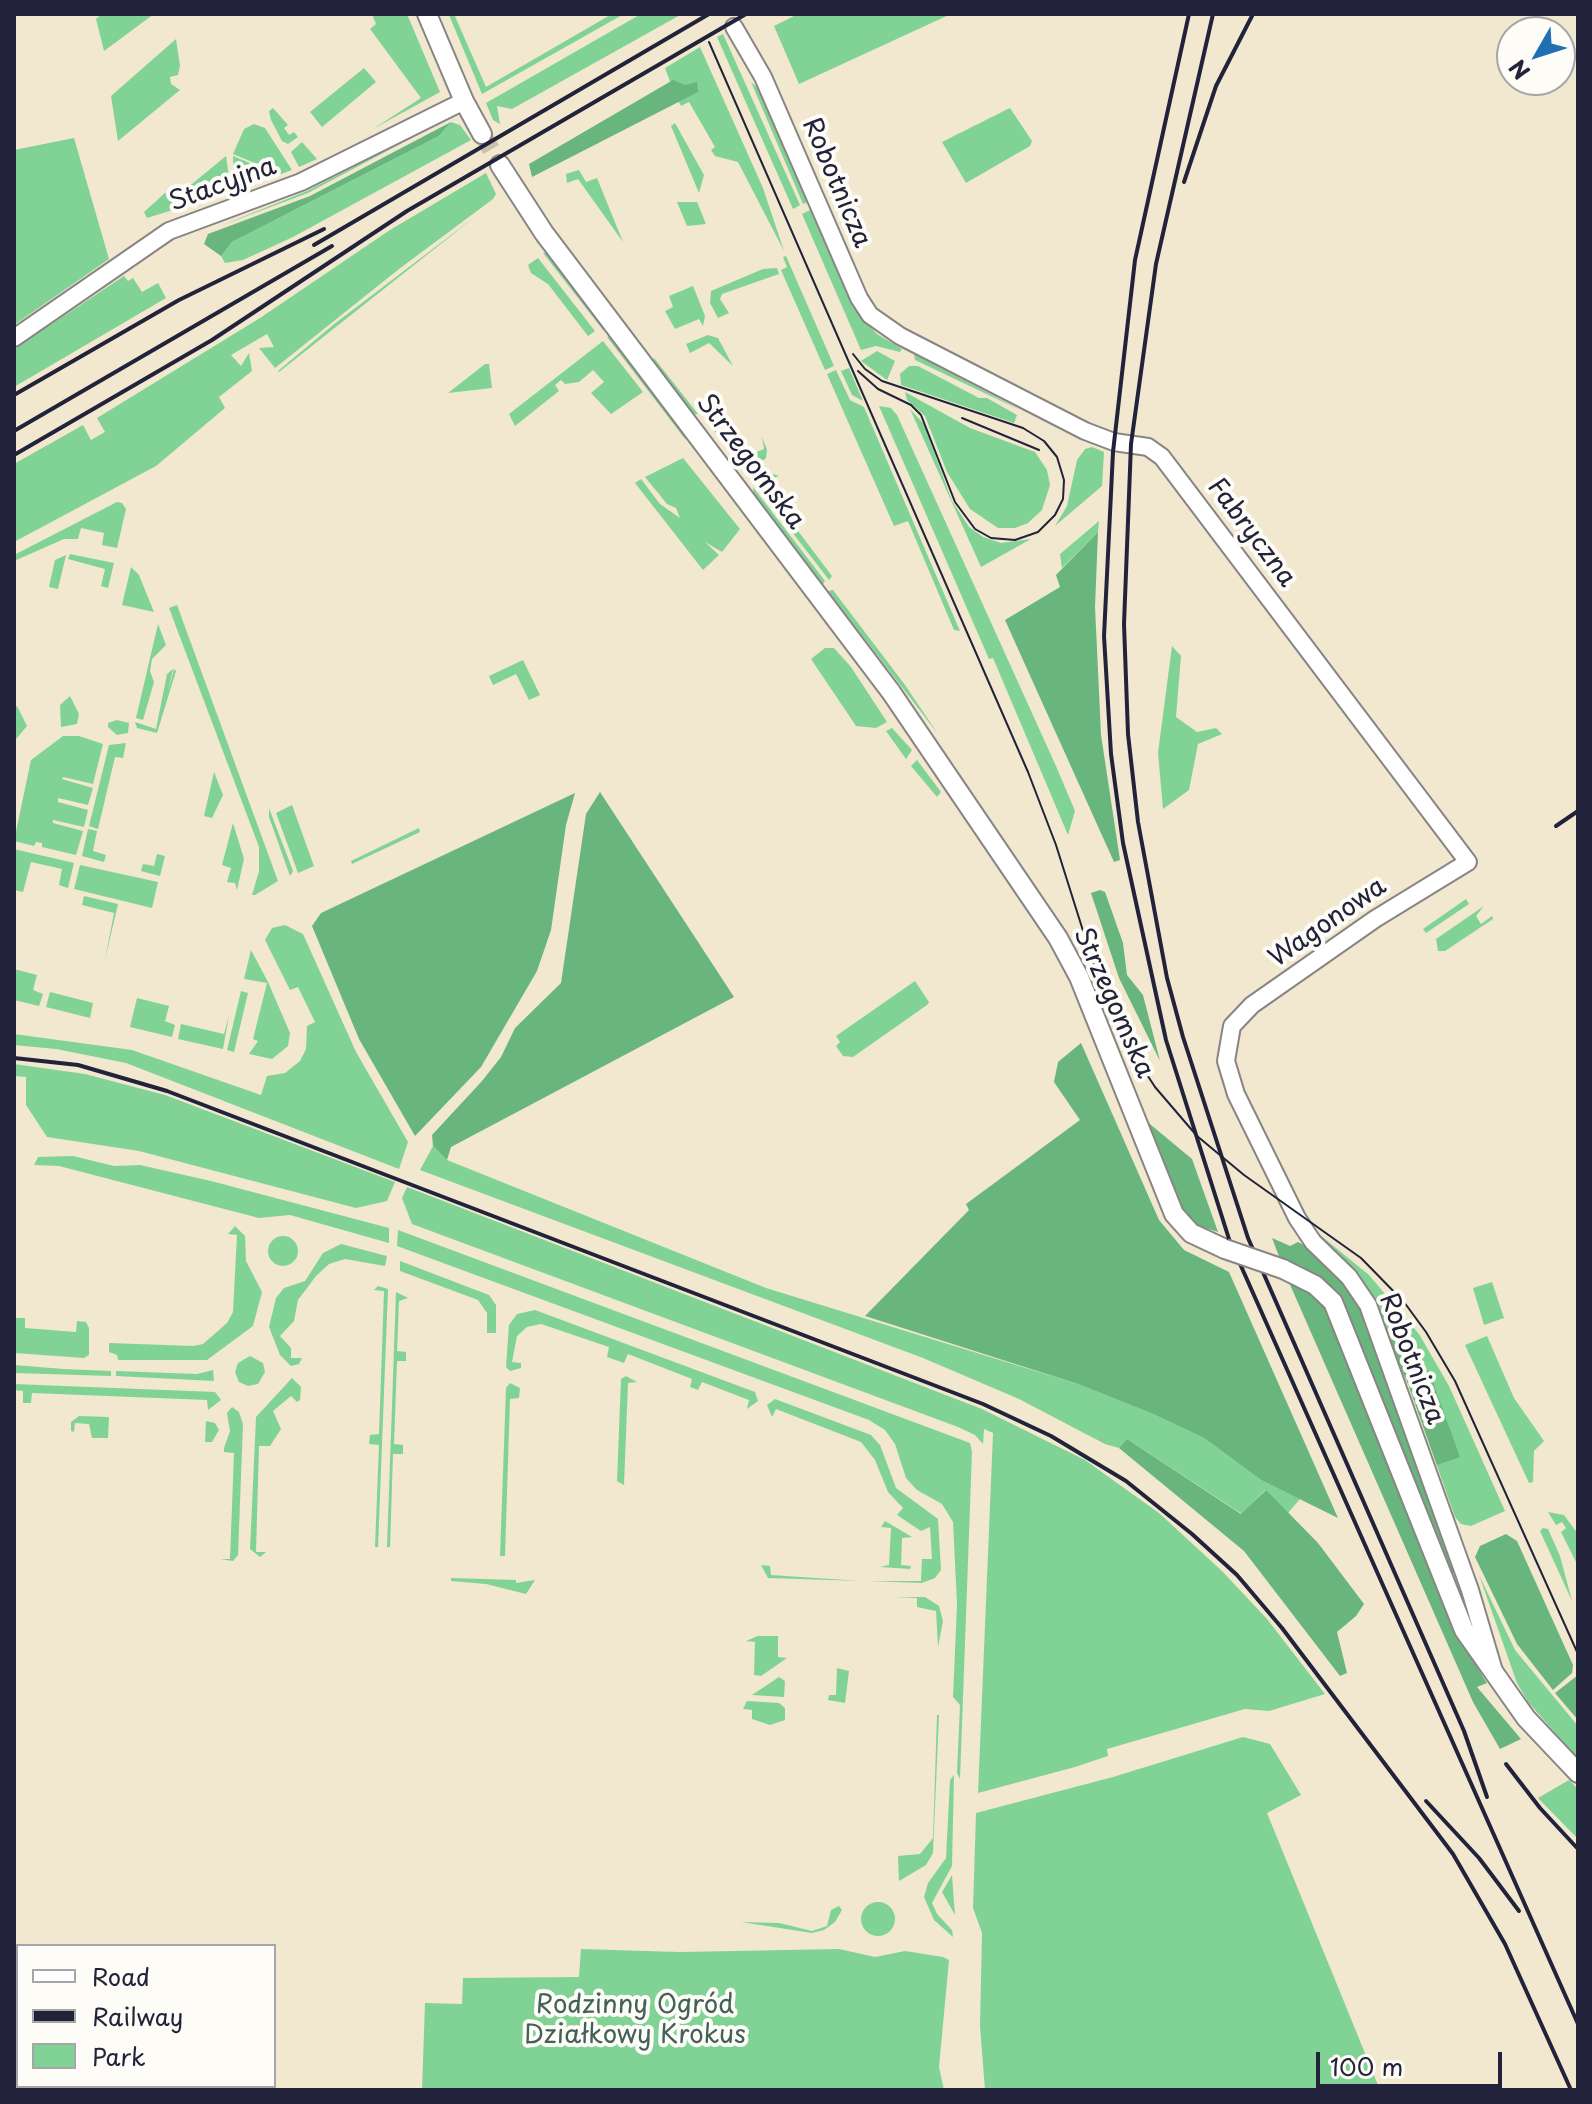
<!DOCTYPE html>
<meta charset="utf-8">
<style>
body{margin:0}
#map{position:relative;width:1592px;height:2104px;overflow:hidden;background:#f1e8cf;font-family:"Playpen Sans",sans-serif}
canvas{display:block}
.frame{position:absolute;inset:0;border:16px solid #22223b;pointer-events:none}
.legend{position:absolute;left:16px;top:1944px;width:260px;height:144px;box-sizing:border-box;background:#fdfcf7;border:2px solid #a5a5ac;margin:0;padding:10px 14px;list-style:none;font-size:24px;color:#22223b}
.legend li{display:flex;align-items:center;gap:16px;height:40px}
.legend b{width:40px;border:2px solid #a5a5ac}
.north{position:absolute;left:1496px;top:16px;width:80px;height:80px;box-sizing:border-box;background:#fdfcf7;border:2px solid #a5a5ac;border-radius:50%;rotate:231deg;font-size:22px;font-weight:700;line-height:32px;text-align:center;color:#22223b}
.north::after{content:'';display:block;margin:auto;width:28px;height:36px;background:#1f6fb2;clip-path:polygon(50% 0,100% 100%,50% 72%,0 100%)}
.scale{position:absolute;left:1316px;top:2052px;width:186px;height:36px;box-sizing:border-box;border:4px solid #22223b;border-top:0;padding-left:10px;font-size:24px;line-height:28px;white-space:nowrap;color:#22223b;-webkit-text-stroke:6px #fdfcf7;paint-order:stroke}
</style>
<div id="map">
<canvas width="1592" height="2104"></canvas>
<div class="frame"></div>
<ul class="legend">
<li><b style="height:10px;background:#fff"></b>Road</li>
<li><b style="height:10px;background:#22223b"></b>Railway</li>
<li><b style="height:22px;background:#81d395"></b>Park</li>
</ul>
<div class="north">N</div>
<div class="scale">100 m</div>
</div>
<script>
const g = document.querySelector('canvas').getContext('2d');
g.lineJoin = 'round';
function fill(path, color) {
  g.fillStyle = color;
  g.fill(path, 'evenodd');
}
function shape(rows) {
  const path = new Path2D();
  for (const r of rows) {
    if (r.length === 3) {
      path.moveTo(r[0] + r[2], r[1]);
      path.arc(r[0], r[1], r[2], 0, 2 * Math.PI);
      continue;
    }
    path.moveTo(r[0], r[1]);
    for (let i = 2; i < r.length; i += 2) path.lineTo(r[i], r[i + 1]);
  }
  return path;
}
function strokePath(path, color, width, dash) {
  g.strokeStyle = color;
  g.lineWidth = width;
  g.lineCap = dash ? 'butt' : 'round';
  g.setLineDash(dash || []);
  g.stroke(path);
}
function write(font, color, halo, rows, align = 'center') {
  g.font = font + ' "Playpen Sans",sans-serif';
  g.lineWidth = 8;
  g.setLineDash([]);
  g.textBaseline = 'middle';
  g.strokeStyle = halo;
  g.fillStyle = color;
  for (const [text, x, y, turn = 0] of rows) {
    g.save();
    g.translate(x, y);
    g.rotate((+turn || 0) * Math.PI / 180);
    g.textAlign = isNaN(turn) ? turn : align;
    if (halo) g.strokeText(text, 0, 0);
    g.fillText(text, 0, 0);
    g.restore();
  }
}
fill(shape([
 [102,14,154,14,104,51,96,19],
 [372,14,407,14,440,92,373,129,421,98,370,29,376,24],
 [454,14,486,87,612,14,624,14,482,94,449,15],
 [641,14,682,14,512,109,497,106,500,124,493,120,486,103],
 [798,14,951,14,799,84,774,26],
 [723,34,800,205,793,209,717,37],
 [176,39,180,66,178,75,170,77,171,84,180,90,118,141,111,96],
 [700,47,763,188,784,251,738,162,715,156,711,150,715,147,689,102,681,106,674,92,665,68],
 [364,68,376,82,322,127,310,112],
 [751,82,759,89,808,202,803,204],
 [273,108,288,125,284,128,289,135,294,132,298,137,288,144,282,141,271,120,269,111],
 [1010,108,1032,141,1030,146,966,183,942,142],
 [445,120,308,193,220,226,307,191],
 [451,122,460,125,471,140,293,237,243,260,225,263,221,256,232,242,439,136],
 [675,123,704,175,699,193,671,126],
 [254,124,265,128,292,170,281,174,233,154,244,129],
 [74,138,109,259,14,325,14,150],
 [302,142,317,159,299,167,291,152],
 [226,156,231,192,147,218,144,212,165,193,181,193],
 [233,156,278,175,234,189],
 [579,170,586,182,597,178,623,242,578,179,567,183,566,174],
 [486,173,496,194,493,199,399,269,275,368,259,348,274,347,267,334,231,355,241,366,249,353,252,371,219,397,225,408,156,466,14,542,14,464,83,425,91,440,105,432,97,418,260,318,390,230],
 [677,202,697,202,706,224,687,226],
 [814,208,863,319,877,334,902,349,900,352,876,346,861,350,802,214],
 [476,216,279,372,278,371,333,325],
 [543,253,550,253,605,325,603,330],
 [786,256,834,366,825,370,781,270,787,267,783,257],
 [538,258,595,331,588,336,548,284,531,273,528,265],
 [777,268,779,274,722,294,720,299,729,313,718,318,710,303,711,291,763,269],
 [124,276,128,281,133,278,142,292,158,283,166,298,14,387,14,349],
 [693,286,705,316,703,326,699,319,675,329,665,311,673,307,669,296],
 [708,335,718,338,733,366,709,343,690,353,686,344],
 [614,336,688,437,685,439,607,337],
 [603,341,643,392,611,414,591,393,604,382,593,370,579,382,565,384,561,380,555,385,559,391,515,426,509,414],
 [877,351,895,361,887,380,861,361],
 [914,354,990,394,1020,410,915,360],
 [654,358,698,414,691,414,651,362],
 [485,364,489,364,492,388,448,393],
 [909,366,918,366,979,398,987,398,1017,415,1014,423,901,385,900,374],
 [849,368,852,375,863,401,852,395,841,371],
 [836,370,850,400,864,407,960,631,954,630,908,521,894,526,827,374],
 [905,392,970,428,1035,452,1047,470,1050,485,1042,510,1028,523,1015,528,998,528,970,509,947,472,925,416,907,400],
 [879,406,891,408,897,415,1056,766,1075,811,1068,835,993,658,989,659],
 [910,409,924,424,952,501,969,527,983,537,1001,543,1031,539,981,567],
 [715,420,745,457,764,449,762,437,767,450,766,458,747,473,709,424],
 [1092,447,1104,452,1102,486,1055,526,1067,506,1077,460,1085,449],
 [683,458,740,529,722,552,705,542,719,555,703,570,635,483,641,479,660,504,680,518,676,508,667,504,645,477],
 [767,472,779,476,771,479,789,519,832,576,829,580,755,484],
 [753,487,825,581,823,584,754,496],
 [117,502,122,503,126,509,117,548,102,545,104,533,81,528,78,539,64,539,14,561,14,555],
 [1099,521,1098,532,1062,568,1060,554],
 [70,554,114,563,108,588,101,586,105,569,68,559],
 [66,555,58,589,49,587,55,560],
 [131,567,139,575,154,612,122,605],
 [833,590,905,685,938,734,828,591],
 [177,605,278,881,255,895,252,895,259,871,259,847,169,608],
 [158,624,166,645,152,659,150,671,154,682,143,720,136,718],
 [1172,646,1181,656,1176,717,1197,732,1216,728,1222,734,1198,744,1189,790,1163,809,1158,753],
 [825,648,834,648,851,667,887,722,876,728,856,726,811,659],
 [523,660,540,695,529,700,516,674,493,685,489,676],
 [173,669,168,692,174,669,176,671,157,733,137,728,135,722,156,729,167,674],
 [70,696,79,714,77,724,61,727,60,705],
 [17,706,27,726,16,739,14,707],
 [117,720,129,723,128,733,117,735,108,727,108,723],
 [892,728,912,750,906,759,886,731],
 [63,736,79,736,103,744,93,784,63,777,62,779,93,788,88,805,58,798,58,802,88,810,84,827,53,820,53,823,83,831,76,855,42,847,42,843,36,842,34,846,14,841,31,760],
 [126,743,123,758,115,757,98,829,89,826,109,745],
 [917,760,941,792,937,797,911,766],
 [214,772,223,795,212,818,204,816],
 [292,805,314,866,298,873,276,813],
 [269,808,293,871,290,876,269,817],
 [233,823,244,859,237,890,235,883,227,882,231,868,222,865],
 [419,828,420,832,352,864,351,861],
 [88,829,97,831,93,851,106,855,104,862,82,856],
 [14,849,74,863,68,888,59,885,62,869,31,862,23,892,14,890],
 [157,854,165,856,160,876,141,871,143,864,154,866],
 [80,865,158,882,152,908,74,889],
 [84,896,118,904,105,960,114,913,82,905],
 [1466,899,1469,904,1426,933,1423,929],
 [1484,906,1476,916,1481,924,1492,916,1493,919,1445,951,1438,951,1436,939],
 [285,925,303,934,356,1052,408,1142,399,1169,126,1063,56,1049,14,1045,14,1034,132,1050,261,1095,267,1076,285,1073,300,1061,306,1049,307,1026,315,1022,298,987,290,990,265,940,272,928],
 [251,950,268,982,290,1033,288,1046,272,1059,249,1054,258,1041,253,1039,267,983,244,979],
 [14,969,37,975,33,990,43,994,39,1006,14,1000],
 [915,981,929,1002,927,1005,853,1057,843,1056,836,1046,840,1042,836,1036],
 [241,991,248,993,234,1052,227,1050],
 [50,992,93,1003,90,1018,46,1007],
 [137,998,169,1006,165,1021,175,1025,172,1037,130,1027],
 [229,1016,223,1049,178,1039,181,1024,224,1034],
 [14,1064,85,1074,165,1095,395,1182,387,1201,356,1208,139,1151,47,1137,26,1105,26,1077,14,1076],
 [433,1146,447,1160,766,1288,1078,1384,1153,1414,1204,1438,1261,1480,1300,1499,1288,1513,1265,1490,1242,1514,1127,1439,1119,1448,1105,1444,1019,1399,923,1358,420,1170],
 [73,1156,114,1166,140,1165,211,1181,389,1228,389,1243,290,1215,259,1218,59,1166,34,1165,38,1157],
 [407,1187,982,1409,1085,1460,1159,1513,1222,1571,1267,1619,1325,1694,1269,1711,1245,1709,1107,1749,1108,1756,1075,1767,978,1793,993,1433,984,1429,983,1444,975,1435,958,1427,412,1224,402,1198],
 [235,1226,245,1236,246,1261,262,1292,253,1326,207,1360,118,1360,117,1355,109,1352,109,1343,194,1346,203,1344,227,1323,233,1312,237,1235,228,1234],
 [398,1230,970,1443,972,1452,960,1779,957,1773,960,1705,953,1697,957,1604,953,1522,942,1504,917,1490,906,1478,895,1444,885,1430,869,1420,397,1246],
 [1314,1230,1369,1275,1419,1334,1449,1386,1505,1511,1471,1526,1461,1524,1455,1517,1408,1384,1373,1299,1359,1276,1324,1244],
 [283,1251,15],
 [341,1244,387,1256,385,1266,345,1259,329,1264,316,1276,298,1300,294,1321,280,1336,291,1348,291,1358,302,1358,299,1364,291,1366,280,1355,269,1327,276,1298,284,1288,305,1281,323,1253],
 [400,1261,489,1295,496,1305,496,1333,487,1333,487,1313,478,1300,400,1271],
 [1492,1282,1504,1318,1484,1325,1473,1288],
 [378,1286,388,1289,378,1547,375,1547,379,1445,369,1444,370,1435,379,1434,384,1291,374,1290],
 [396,1292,408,1298,399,1301,397,1351,406,1352,406,1361,397,1361,394,1444,403,1445,403,1454,393,1454,390,1547,387,1547],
 [535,1310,755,1392,758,1401,747,1409,749,1400,702,1382,698,1390,690,1387,692,1379,628,1354,624,1363,607,1357,609,1347,541,1324,527,1327,517,1336,512,1362,521,1363,521,1368,510,1371,506,1367,509,1325,517,1314],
 [14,1318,25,1318,25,1328,76,1332,77,1321,86,1322,89,1328,89,1355,84,1358,14,1353],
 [1487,1336,1514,1398,1544,1441,1534,1451,1533,1482,1529,1483,1465,1345],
 [250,1356,263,1363,265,1372,258,1384,248,1386,239,1382,235,1372,238,1363],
 [14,1365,64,1369,111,1371,111,1376,14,1373],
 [213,1370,214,1381,116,1376,116,1371,197,1374],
 [626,1376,637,1382,628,1383,624,1485,617,1481,621,1379],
 [292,1378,301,1387,300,1400,297,1402,291,1396,273,1411,281,1429,270,1446,259,1446,256,1552,266,1552,260,1557,250,1549,256,1417],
 [510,1383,520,1388,519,1398,510,1399,505,1556,500,1556,506,1388],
 [14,1384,215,1392,221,1400,208,1410,207,1400,32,1393,31,1403,23,1403,23,1391,14,1390],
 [775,1399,871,1435,880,1445,896,1488,938,1519,941,1570,935,1578,922,1583,868,1581,921,1581,922,1559,932,1559,930,1527,921,1531,897,1515,903,1508,888,1492,875,1460,861,1442,776,1409,772,1417,767,1405],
 [232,1407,239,1412,243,1424,238,1555,233,1561,220,1559,230,1559,234,1453,224,1452,224,1448,230,1431,227,1413],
 [79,1416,109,1417,108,1438,92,1438,89,1424,75,1423,74,1432,71,1431,71,1422],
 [206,1421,215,1423,219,1430,212,1442,205,1442],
 [1548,1512,1564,1515,1578,1534,1578,1566,1561,1532,1566,1528,1562,1522,1556,1525],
 [885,1521,912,1537,902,1538,901,1565,911,1566,910,1569,880,1567,889,1565,891,1528,881,1527],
 [1543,1528,1548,1529,1560,1556,1572,1601,1540,1531],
 [761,1565,770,1566,771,1575,861,1581,768,1578],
 [1479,1575,1515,1650,1578,1726,1578,1759,1528,1702,1517,1683],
 [451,1578,516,1580,516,1583,535,1580,526,1594,486,1584,451,1581],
 [895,1597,925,1597,939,1606,943,1621,938,1647,936,1611,917,1607,917,1598],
 [758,1636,778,1636,778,1657,787,1658,761,1676,754,1675,755,1642,746,1641],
 [837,1668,849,1671,845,1703,828,1700,829,1695,836,1695],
 [779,1677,785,1681,784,1697,752,1695],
 [747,1701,779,1703,785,1708,785,1720,770,1725,752,1719,752,1710,743,1709],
 [937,1715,939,1715,933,1853,926,1865,899,1881,898,1856,920,1854,933,1838],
 [1243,1737,1270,1744,1301,1795,1267,1813,1380,2090,985,2090,980,2026,982,1933,973,1908,976,1813,1113,1777],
 [954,1775,952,1866,932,1903,937,1914,952,1930,953,1937,934,1920,924,1897,928,1883,946,1858,950,1780],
 [1569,1780,1578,1789,1578,1839,1538,1798],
 [952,1875,954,1903,955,1915,942,1892],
 [878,1919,17],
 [839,1906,842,1910,835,1922,824,1930,812,1933,741,1922,779,1923,812,1931,827,1926,831,1910],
 [581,1949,680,1952,839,1949,875,1957,905,1951,943,1957,949,1960,939,2067,944,2090,422,2090,425,2003,462,2004,463,1978,579,1977]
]), '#81d395');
fill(shape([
 [673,80,685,85,697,82,698,92,532,177,529,164],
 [451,122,439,136,232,242,221,256,204,244,208,234,310,196],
 [1098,532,1095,607,1101,735,1120,860,1114,862,1005,620,1060,587,1056,575],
 [600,792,734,997,451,1147,447,1160,433,1146,432,1135,482,1081,501,1057,515,1028,561,983,586,814],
 [575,793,566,825,551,930,537,971,481,1067,415,1136,359,1039,312,926,321,913],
 [1100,890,1105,892,1123,943,1127,975,1143,995,1160,1061,1119,978,1091,893],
 [1081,1043,1159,1220,1184,1250,1229,1272,1338,1518,1261,1480,1204,1438,1153,1414,1078,1384,865,1316,969,1210,966,1204,1080,1120,1054,1082,1058,1062],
 [1145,1120,1192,1159,1218,1232,1199,1226,1182,1209],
 [1272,1238,1290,1246,1298,1242,1306,1246,1344,1278,1364,1310,1456,1570,1449,1576,1340,1301,1330,1287,1313,1273,1280,1259],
 [1288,1280,1317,1296,1326,1308,1438,1585,1464,1645,1487,1683,1477,1687,1521,1739,1500,1749,1473,1702],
 [1407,1335,1430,1374,1460,1457,1437,1465,1408,1384,1388,1341],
 [1127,1439,1241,1514,1266,1490,1318,1543,1364,1604,1356,1616,1337,1632,1347,1673,1340,1676,1244,1551,1119,1448],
 [1506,1534,1517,1541,1573,1665,1572,1673,1553,1690,1517,1644,1475,1557,1480,1546],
 [1578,1675,1578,1720,1555,1693]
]), '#68b57e');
strokePath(shape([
 [482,134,500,165]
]), '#c8c0b1', 18, [18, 9]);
const tertiary = shape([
 [734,27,763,77,859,298,870,315,900,336,1085,431,1114,442,1148,447,1162,457,1468,862,1375,919,1252,1005,1232,1026,1226,1061,1236,1094,1297,1218,1313,1242,1349,1277,1368,1305,1470,1590,1494,1671],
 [14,338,169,231,301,182,464,101]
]);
const secondary = shape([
 [427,14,464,101,482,134],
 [500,165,544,233,891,692,1058,938,1079,977,1174,1214,1191,1233,1225,1249],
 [1283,1269,1315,1285,1333,1302,1464,1630,1526,1718,1578,1773]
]);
strokePath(tertiary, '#8a8585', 20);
strokePath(secondary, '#8a8585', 22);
strokePath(tertiary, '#fff', 16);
strokePath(secondary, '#fff', 18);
strokePath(shape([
 [709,42,1028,772,1056,845,1102,991,1124,1039,1155,1087,1197,1136,1244,1175,1361,1258,1404,1302,1426,1332,1455,1381,1578,1654],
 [853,354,865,369,882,381,1023,428,1044,441,1057,457,1064,480,1063,499,1055,515,1038,532,1015,540,991,538,975,529,955,502,921,415,911,405,878,389,858,371],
 [962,418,1039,450]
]), '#22223b', 2);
strokePath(shape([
 [1189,14,1135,260,1113,452,1104,636,1111,754,1123,843,1166,1040,1229,1239,1578,2024],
 [1213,14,1156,264,1131,444,1124,624,1128,734,1138,822,1167,978,1183,1037,1248,1238,1464,1731,1487,1797],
 [1184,182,1216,86,1253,14],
 [314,245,709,14],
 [14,395,179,300,324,229],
 [14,431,332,246],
 [14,455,212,340,407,211,746,14],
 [1556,826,1578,811],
 [14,1058,78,1065,167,1091,983,1404,1051,1436,1126,1481,1192,1534,1237,1575,1282,1628,1453,1854,1505,1944,1571,2090],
 [1506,1764,1540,1808,1578,1849],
 [1426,1801,1479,1858,1519,1911]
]), '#22223b', 4);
const secondaryBridge = shape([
 [1225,1249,1283,1269]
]);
strokePath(secondaryBridge, '#8a8585', 22, []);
strokePath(secondaryBridge, '#fff', 18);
write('26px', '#22223b', '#fdfcf7', [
 ["Robotnicza",836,183,67],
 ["Stacyjna",223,185,-20],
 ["Strzegomska",750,462,53],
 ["Fabryczna",1251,533,53],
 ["Wagonowa",1328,923,-35],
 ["Strzegomska",1113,1003,66],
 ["Robotnicza",1411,1359,69]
]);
write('26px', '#43605a', '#fdfcf7', [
 ["Rodzinny Ogród",635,2006],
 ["Działkowy Krokus",635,2036]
]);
</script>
